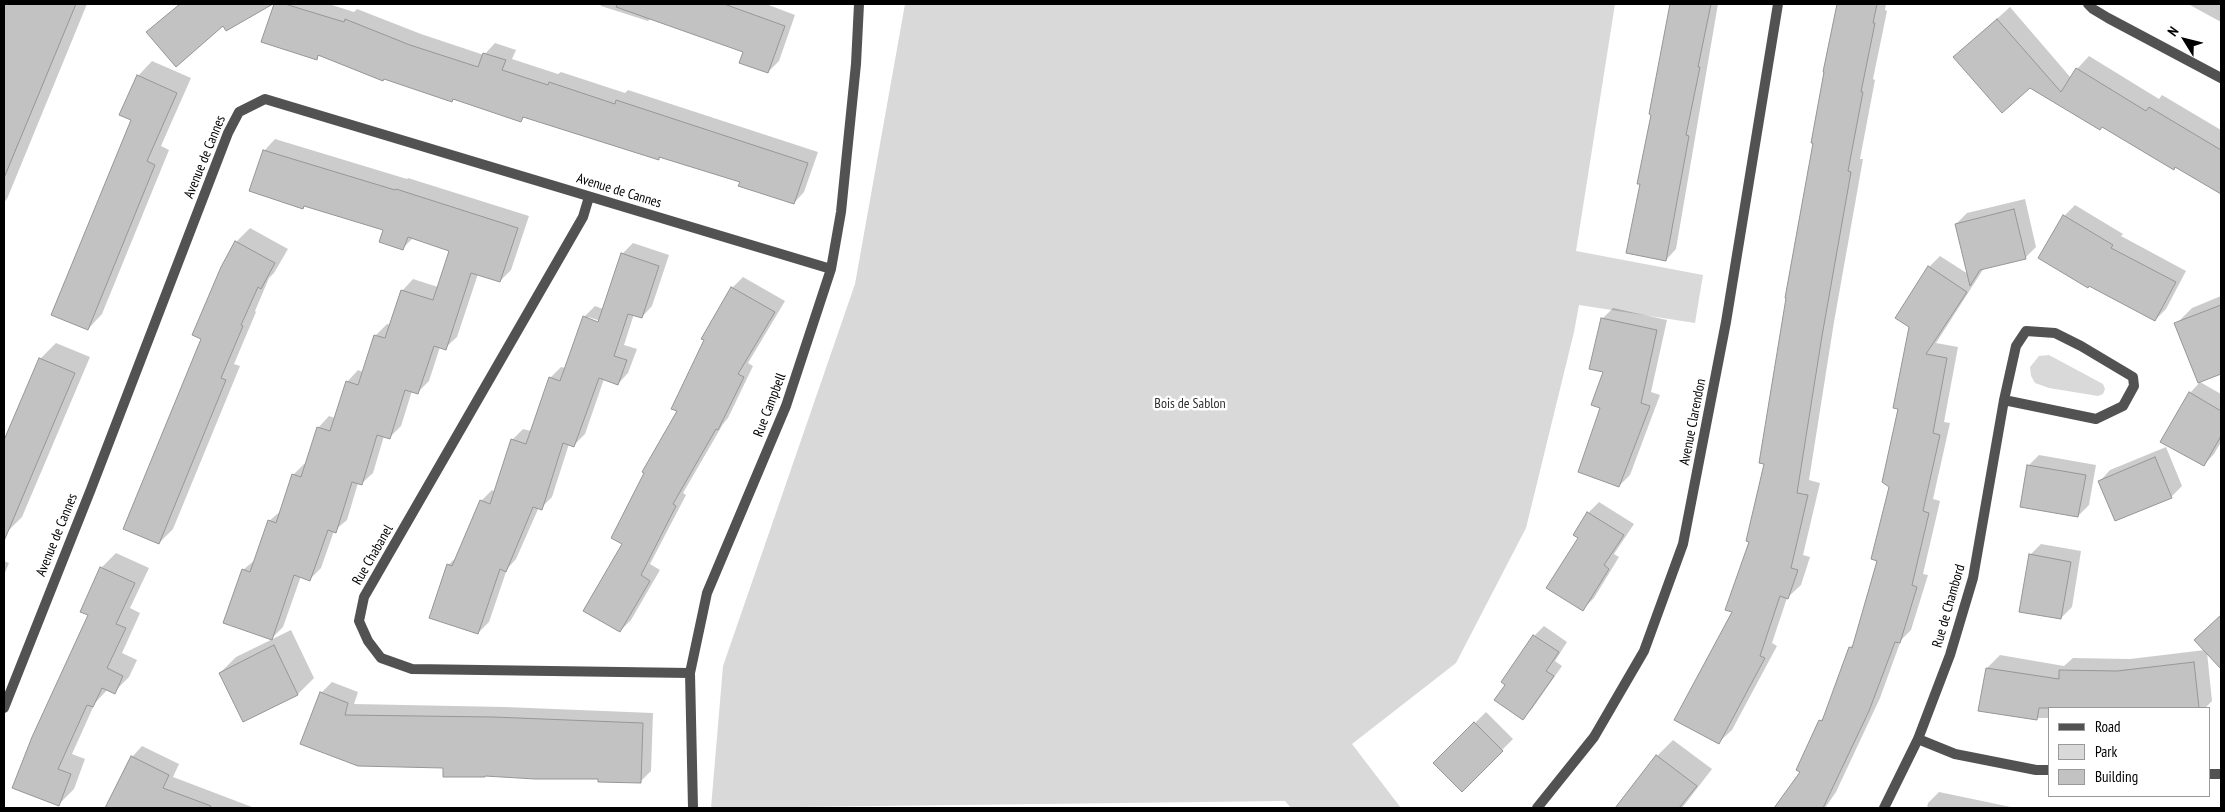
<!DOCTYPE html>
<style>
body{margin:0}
#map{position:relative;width:2225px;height:812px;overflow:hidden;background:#fff;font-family:"PT Sans Narrow",sans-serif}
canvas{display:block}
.frame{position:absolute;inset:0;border:5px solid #000;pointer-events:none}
.legend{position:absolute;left:2048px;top:707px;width:162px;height:90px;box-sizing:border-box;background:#fff;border:1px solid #999;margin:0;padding:6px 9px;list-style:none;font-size:15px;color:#000}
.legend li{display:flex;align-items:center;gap:10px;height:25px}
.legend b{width:25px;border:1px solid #999}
.north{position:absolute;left:2160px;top:15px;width:50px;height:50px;-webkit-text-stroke:4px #fff;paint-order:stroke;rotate:306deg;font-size:14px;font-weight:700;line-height:20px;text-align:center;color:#000}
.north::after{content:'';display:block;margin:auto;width:18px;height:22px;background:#000;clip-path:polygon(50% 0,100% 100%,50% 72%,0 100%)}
</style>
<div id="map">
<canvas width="2225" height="812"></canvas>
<div class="frame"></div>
<ul class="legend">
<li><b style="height:6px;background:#525252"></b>Road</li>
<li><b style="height:14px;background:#d9d9d9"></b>Park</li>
<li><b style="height:14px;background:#c2c2c2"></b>Building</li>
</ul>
<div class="north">N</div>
</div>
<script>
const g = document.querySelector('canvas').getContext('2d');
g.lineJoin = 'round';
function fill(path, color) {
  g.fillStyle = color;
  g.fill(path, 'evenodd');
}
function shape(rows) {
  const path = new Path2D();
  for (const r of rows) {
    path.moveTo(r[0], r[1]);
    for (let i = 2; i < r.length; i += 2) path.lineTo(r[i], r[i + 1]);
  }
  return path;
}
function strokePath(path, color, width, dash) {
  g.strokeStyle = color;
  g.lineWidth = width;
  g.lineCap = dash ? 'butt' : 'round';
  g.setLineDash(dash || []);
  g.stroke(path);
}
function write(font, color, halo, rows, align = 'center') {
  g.font = font + ' "PT Sans Narrow",sans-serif';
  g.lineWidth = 5;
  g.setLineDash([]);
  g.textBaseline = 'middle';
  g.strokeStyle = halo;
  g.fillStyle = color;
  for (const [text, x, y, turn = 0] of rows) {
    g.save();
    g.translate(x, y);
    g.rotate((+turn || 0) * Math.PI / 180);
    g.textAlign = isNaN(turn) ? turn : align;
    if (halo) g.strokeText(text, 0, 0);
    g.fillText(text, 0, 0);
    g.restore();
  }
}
fill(shape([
 [905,4,1615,4,1576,251,1703,275,1695,323,1579,305,1574,332,1526,528,1456,663,1352,744,1401,808,1291,808,1285,801,711,808,723,666,855,284],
 [2049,355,2103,384,2105,389,2103,394,2098,396,2049,388,2035,383,2031,376,2030,367,2039,356]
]), '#d9d9d9');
fill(shape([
 [4,4,87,4,7,199,4,202],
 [180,4,262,4,224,24,159,22],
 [275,4,329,4,354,12,357,9,421,34,484,55,495,43,516,50,512,59,558,74,561,72,625,93,628,90,818,152,804,192,794,203,741,181,660,156,658,158,525,116,521,120,454,98,452,100,320,54,317,58,263,41],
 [600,4,766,4,795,15,779,61,768,72,745,51,651,18,648,21,601,6],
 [1671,4,1718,4,1676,249,1666,260,1641,183],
 [1839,4,1886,4,1885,10,1887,11,1873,79,1875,80,1860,159,1863,159,1834,322,1809,480,1820,483,1803,555,1810,557,1801,585,1787,598,1772,643,1777,646,1732,730,1719,742,1733,611,1750,541,1765,463,1824,71],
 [2188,4,2221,4,2221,22],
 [2010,7,2071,78,2077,69,2089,56,2159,99,2162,95,2221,130,2221,192,1968,45],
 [152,61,191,78,161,146,169,150,102,314,88,329,133,119,138,76],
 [275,139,407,179,408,178,529,216,511,270,500,281,478,274,457,337,445,348,440,347,429,381,417,393,412,391,401,426,390,437,384,436,373,473,361,484,358,483,347,520,334,531,321,568,310,579,301,576,283,627,272,638,243,570,256,559,269,521,282,510,293,475,304,464,306,464,318,428,329,416,335,418,347,382,358,370,363,372,376,335,387,324,391,325,402,291,413,279,438,287,451,250,413,238,403,248,384,229,264,151],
 [2025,199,2036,247,2025,258,1984,268,1936,343,1958,347,1944,422,1950,423,1933,499,1940,501,1923,574,1928,575,1911,630,1901,640,1880,698,1836,792,1825,808,1776,808,1801,771,1820,721,1825,716,1850,647,1854,644,1879,560,1929,267,1940,256,1968,274,1956,224,1967,213],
 [2075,205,2123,234,2121,236,2186,271,2166,309,2155,320,2064,216],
 [250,228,288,249,274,273,269,278,255,311,256,312,234,364,240,366,173,529,159,543,203,338,236,242],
 [633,243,669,255,652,306,642,317,634,314,624,345,637,349,628,373,618,384,604,379,585,434,574,445,569,444,552,497,541,508,539,507,516,559,507,569,489,622,478,633,448,565,458,556,481,501,492,490,495,492,512,440,523,429,531,431,550,378,561,367,566,368,584,317,595,306,603,309,622,254],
 [588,317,604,322,604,325,588,319],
 [743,277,785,301,748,363,753,366,728,418,723,424,683,493,686,495,650,564,660,570,631,620,620,631,624,543,679,411,706,340,703,338,732,288],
 [2221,296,2221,372,2198,381,2176,324,2192,308],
 [1613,308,1667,320,1651,392,1660,395,1630,475,1619,486,1601,408,1605,371,1602,319],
 [56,343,90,357,22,517,6,533,4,532,4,443,40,359],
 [2200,382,2221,394,2221,442,2214,454,2204,465,2190,393],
 [2166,447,2182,486,2171,497,2100,481,2110,470],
 [2039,455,2096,465,2089,505,2078,516,2028,466],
 [1599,502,1634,524,1614,554,1619,557,1594,598,1583,609,1580,538,1574,534,1588,513],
 [2041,544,2081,551,2072,607,2061,618,2030,555],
 [116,553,149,568,130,608,140,613,122,653,137,660,129,677,114,692,108,689,95,703,72,754,85,759,74,789,59,804,14,788,89,614,101,568],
 [4,561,9,563,4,575],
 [2221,616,2221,667,2207,652,2212,701,2205,708,2049,708,2049,718,2030,718,1980,710,1987,668,2000,655,2064,666,2073,658,2130,659,2205,650,2196,640],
 [1544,626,1567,642,1555,661,1562,666,1532,709,1523,718,1507,684,1503,682,1534,636],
 [291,630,314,678,298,694,243,720,220,673,236,657],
 [332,682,358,692,354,704,505,707,653,713,651,771,640,782,444,767,358,765,321,693],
 [1486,712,1513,739,1462,790,1435,763],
 [1673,740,1712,769,1682,808,1616,808,1657,756],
 [142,746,179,764,173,777,252,807,261,808,106,808,132,757],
 [1939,792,2011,807,2030,808,1927,808,1928,803]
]), '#0003');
const building = shape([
 [4,4,76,4,4,178,4,4],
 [180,4,273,4,226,31,223,26,176,67,146,32,180,4],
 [274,4,285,4,344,22,345,19,410,45,478,67,483,53,506,60,502,70,548,85,549,82,615,104,616,100,808,163,794,204,738,186,740,182,659,157,659,160,523,117,521,122,453,99,452,102,384,79,383,81,318,55,317,60,261,42,274,4],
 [617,4,724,4,785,26,768,73,739,63,743,52,616,7,617,4],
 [1670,4,1711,4,1698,67,1700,67,1686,135,1689,136,1666,261,1626,253,1640,184,1637,184,1651,115,1649,114,1670,4],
 [1837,4,1877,4,1873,23,1875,23,1861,92,1863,92,1848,171,1851,172,1822,336,1797,493,1808,495,1791,568,1798,570,1788,599,1780,596,1760,656,1765,658,1719,744,1674,720,1732,612,1725,610,1749,542,1746,541,1764,464,1759,463,1786,298,1785,298,1813,143,1811,143,1824,72,1823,72,1837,4],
 [1997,19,2061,92,2076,68,2146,111,2149,107,2221,150,2221,194,2175,167,2174,170,2102,127,2100,130,2030,88,2002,113,1953,57,1997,19],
 [137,75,177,93,147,161,155,165,88,330,51,315,131,120,119,115,137,75],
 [263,150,395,190,396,189,518,228,500,282,471,273,446,350,434,346,418,394,405,390,390,439,377,435,362,485,352,482,336,533,328,530,310,581,294,575,272,640,223,623,242,569,250,572,268,520,276,523,292,474,301,477,317,427,330,431,346,381,358,385,374,335,385,338,401,290,433,300,449,251,408,237,403,250,379,242,383,230,304,206,303,209,249,191,263,150],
 [2014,209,2026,259,1980,270,1970,286,1955,224,2014,209],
 [2063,215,2113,245,2111,248,2176,282,2155,321,2089,286,2088,288,2038,258,2063,215],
 [235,241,275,263,261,289,258,287,241,325,243,326,221,378,226,380,159,544,123,529,201,339,192,335,221,267,235,241],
 [621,253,659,266,642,318,628,314,614,356,627,360,618,385,599,378,574,447,563,443,542,510,533,507,506,572,500,569,478,634,429,618,447,564,452,566,480,500,490,504,511,439,526,444,549,377,560,381,583,316,598,322,621,253],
 [1928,266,1967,292,1926,354,1947,358,1933,433,1940,435,1923,511,1929,513,1912,585,1917,587,1900,643,1895,642,1869,711,1823,808,1774,808,1800,772,1796,770,1819,720,1822,721,1849,647,1852,648,1877,561,1871,559,1889,487,1882,482,1898,409,1893,408,1909,327,1895,318,1928,266],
 [731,287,775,312,738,374,744,377,718,430,716,429,673,504,676,506,641,575,650,581,620,632,583,611,622,544,611,538,644,473,642,472,677,411,671,409,704,340,701,339,731,287],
 [2221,305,2221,374,2198,383,2174,323,2221,305],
 [1601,318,1657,330,1641,403,1650,406,1619,487,1578,472,1600,408,1591,405,1603,372,1589,369,1601,318],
 [39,358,75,373,4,541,4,440,39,358],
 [2189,392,2221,411,2221,436,2204,466,2160,442,2189,392],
 [2155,457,2172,498,2115,521,2098,481,2155,457],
 [2027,465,2086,475,2078,517,2020,507,2027,465],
 [1587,512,1624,535,1604,565,1609,569,1583,611,1546,588,1578,538,1573,535,1587,512],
 [2029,554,2071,562,2061,619,2019,612,2029,554],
 [100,567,135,583,116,624,126,628,107,668,123,676,115,694,102,688,93,707,87,705,58,769,71,774,59,806,12,788,32,737,88,615,80,612,100,567],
 [2221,615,2221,669,2194,640,2221,615],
 [1533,635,1559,652,1546,671,1554,676,1523,720,1494,700,1505,685,1501,682,1533,635],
 [274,645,298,695,243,722,219,673,274,645],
 [2194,662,2199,708,2039,708,2037,720,1978,711,1986,668,2059,679,2059,670,2117,671,2194,662],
 [320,692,348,703,345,715,493,717,643,723,641,783,598,782,598,779,535,779,485,776,485,777,443,777,443,768,358,766,300,744,320,692],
 [1474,722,1503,751,1462,792,1433,763,1474,722],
 [1656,755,1697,786,1679,808,1615,808,1656,755],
 [131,756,169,775,163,788,211,806,210,808,105,808,131,756]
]);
fill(building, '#c2c2c2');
strokePath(building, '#969696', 1);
strokePath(shape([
 [2088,4,2093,9,2108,18,2221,78],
 [589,197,583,217,364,597,359,621,368,641,381,658,412,669,690,673],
 [4,708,91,489,228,133,239,112,265,99,831,269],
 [1918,739,1955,754,2036,770,2049,770],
 [2209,774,2221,774],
 [693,808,690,673,707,593,786,406,831,269,841,212,856,64,859,4],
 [1537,808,1594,737,1644,651,1683,544,1726,322,1778,4],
 [1884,808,1918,739,1950,655,1973,578,2004,400,2016,346,2026,331,2055,333,2081,346,2133,377,2134,386,2123,406,2096,419,2004,400]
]), '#525252', 10);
write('14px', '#000', '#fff', [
 ["Avenue de Cannes",205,157,-68],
 ["Avenue de Cannes",619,191,17],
 ["Rue Campbell",770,405,-69],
 ["Avenue Clarendon",1693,422,-79],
 ["Avenue de Cannes",57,535,-68],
 ["Rue Chabanel",373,555,-60],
 ["Rue de Chambord",1949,606,-74]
]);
write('14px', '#303030', '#fff', [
 ["Bois de Sablon",1190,404]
]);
</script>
